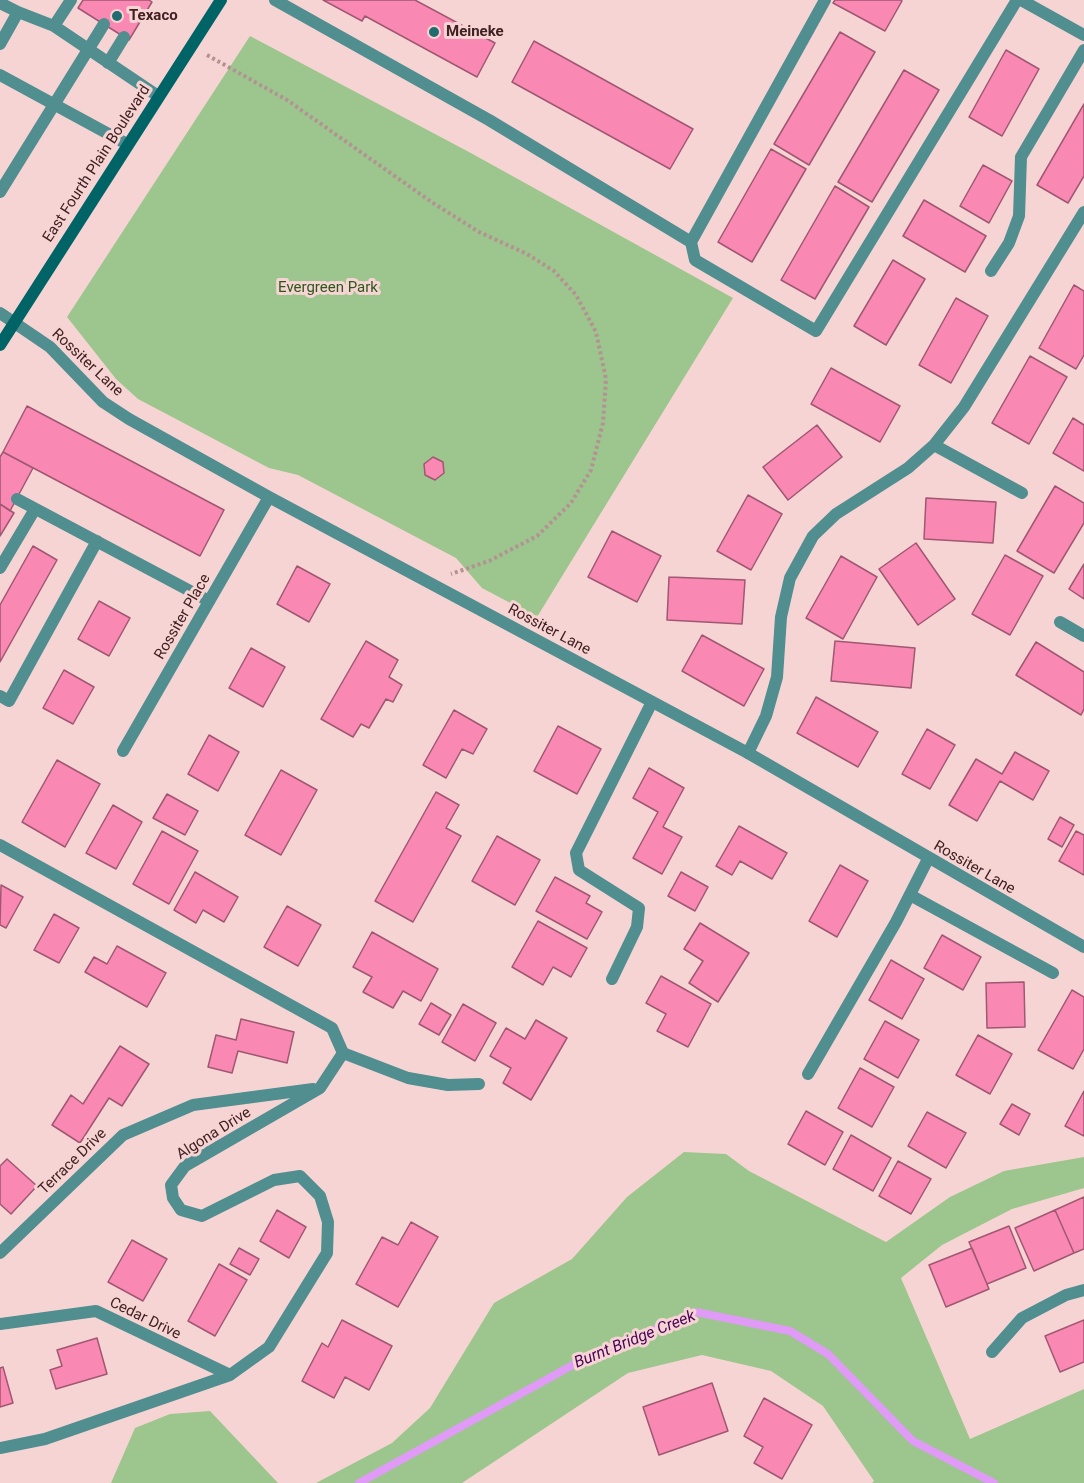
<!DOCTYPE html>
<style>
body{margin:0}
canvas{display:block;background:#f7d4d4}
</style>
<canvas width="1084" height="1483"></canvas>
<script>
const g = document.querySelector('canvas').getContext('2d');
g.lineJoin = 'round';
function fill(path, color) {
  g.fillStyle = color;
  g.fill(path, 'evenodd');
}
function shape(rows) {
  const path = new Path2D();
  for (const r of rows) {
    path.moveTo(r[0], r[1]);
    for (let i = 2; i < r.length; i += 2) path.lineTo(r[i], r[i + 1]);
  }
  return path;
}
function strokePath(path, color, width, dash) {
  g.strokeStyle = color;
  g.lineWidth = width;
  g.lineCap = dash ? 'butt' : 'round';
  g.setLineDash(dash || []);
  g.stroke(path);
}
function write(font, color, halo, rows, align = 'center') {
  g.font = font + ' Roboto,sans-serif';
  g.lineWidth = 6;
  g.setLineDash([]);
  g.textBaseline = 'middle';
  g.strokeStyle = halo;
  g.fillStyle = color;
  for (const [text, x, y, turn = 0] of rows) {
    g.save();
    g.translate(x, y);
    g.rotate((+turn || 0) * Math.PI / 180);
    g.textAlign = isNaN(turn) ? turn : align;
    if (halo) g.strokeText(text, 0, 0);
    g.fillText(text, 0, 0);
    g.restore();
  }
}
fill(shape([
 [250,36,469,152,733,298,537,617,482,588,456,558,298,475,269,468,138,399,116,379,67,317],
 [684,1152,726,1154,749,1171,886,1242,950,1197,1004,1171,1084,1157,1084,1188,1012,1209,942,1245,901,1278,970,1439,1084,1389,1084,1483,872,1483,874,1481,823,1406,771,1371,702,1355,628,1373,462,1483,316,1483,392,1443,430,1408,494,1303,572,1259,627,1197],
 [210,1411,278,1483,111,1483,135,1428,170,1414]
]), '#9cc68d');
strokePath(shape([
 [359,1483,580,1361,696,1312,790,1331,828,1354,913,1441,994,1483]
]), '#df9bf5', 8);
const building = shape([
 [83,0,149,0,152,2,129,40,78,8,83,0],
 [323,0,415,0,495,43,477,77,365,16,362,21,323,0],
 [835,0,901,0,902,1,885,31,833,3,835,0],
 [840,32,875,52,809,165,774,144,840,32],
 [534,41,693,129,670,169,512,82,534,41],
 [1006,50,1039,69,1002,136,969,117,1006,50],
 [904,70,939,90,872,202,838,182,904,70],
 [1084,104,1084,176,1068,203,1037,185,1084,104],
 [771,149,806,169,752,262,718,242,771,149],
 [983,165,1012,181,989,223,960,206,983,165],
 [835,186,869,207,815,299,781,280,835,186],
 [924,200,986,236,965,272,903,236,924,200],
 [893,260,925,279,886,345,854,326,893,260],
 [1074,285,1084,291,1084,355,1076,369,1039,348,1074,285],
 [956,298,988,316,951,383,919,365,956,298],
 [1030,356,1067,377,1029,444,992,423,1030,356],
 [831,368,900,406,880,442,811,404,831,368],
 [27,406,224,510,200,556,3,452,27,406],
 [1073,418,1084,425,1084,471,1053,453,1073,418],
 [817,425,842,457,788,500,763,467,817,425],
 [3,452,33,468,10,511,0,504,0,457,3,452],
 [433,457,443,462,444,473,435,480,425,475,424,464,433,457],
 [1055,486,1084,503,1084,523,1054,573,1017,551,1055,486],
 [748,495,782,514,751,570,717,551,748,495],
 [926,498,996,502,993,543,924,539,926,498],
 [0,504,14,513,0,536,0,504],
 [612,531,661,556,637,602,588,577,612,531],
 [916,543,955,599,918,625,879,569,916,543],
 [33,546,57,560,0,662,0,605,33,546],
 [1005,555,1043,576,1010,635,972,614,1005,555],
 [841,556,877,577,843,639,806,618,841,556],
 [1084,564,1084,599,1069,589,1084,564],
 [297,566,330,584,309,622,277,604,297,566],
 [669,577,745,580,742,624,667,620,669,577],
 [99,601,130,618,109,656,78,639,99,601],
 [702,635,764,669,744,706,682,671,702,635],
 [366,641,398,660,389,677,402,685,393,702,386,699,369,728,361,724,353,737,321,719,366,641],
 [835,641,915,648,911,688,831,681,835,641],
 [1036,642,1084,672,1084,709,1081,715,1016,675,1036,642],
 [251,648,285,667,263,707,229,688,251,648],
 [64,670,94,687,73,724,43,708,64,670],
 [816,697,878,732,858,767,797,733,816,697],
 [454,710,487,729,473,754,462,749,446,778,423,765,454,710],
 [558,726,601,749,577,794,534,771,558,726],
 [927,729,955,745,930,789,902,774,927,729],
 [209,735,239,752,218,791,188,774,209,735],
 [1015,752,1049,771,1033,800,1000,781,977,821,949,805,976,759,1002,774,1015,752],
 [57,760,100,784,65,847,22,822,57,760],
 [649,768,684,788,663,827,682,837,662,874,633,858,658,812,633,798,649,768],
 [281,770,317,790,281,855,245,835,281,770],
 [436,792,459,805,446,828,461,836,413,922,375,901,436,792],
 [167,794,198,811,185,835,153,818,167,794],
 [113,805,142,822,116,869,86,853,113,805],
 [1060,817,1074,825,1062,847,1048,839,1060,817],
 [739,826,787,853,772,879,740,861,732,875,716,866,739,826],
 [162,831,198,851,169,904,133,884,162,831],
 [1076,831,1084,835,1084,875,1059,861,1076,831],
 [497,836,540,860,515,905,472,881,497,836],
 [840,865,868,881,837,937,809,921,840,865],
 [195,872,238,897,224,922,203,910,196,923,174,910,195,872],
 [681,872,708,887,695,911,668,896,681,872],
 [555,877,590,896,586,903,602,912,587,939,536,911,555,877],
 [1,885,23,897,6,928,0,925,1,885],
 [287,906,321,925,298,966,264,947,287,906],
 [54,914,79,928,59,963,34,950,54,914],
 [538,921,587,948,571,977,553,967,543,985,512,967,538,921],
 [700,923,749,953,718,1002,689,983,703,961,684,949,700,923],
 [372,932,438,969,421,1001,403,991,393,1008,363,992,372,977,353,967,372,932],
 [942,935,981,957,963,990,924,968,942,935],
 [117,946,166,973,147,1007,85,972,94,957,107,964,117,946],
 [891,960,924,979,902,1019,869,1000,891,960],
 [661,976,711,1004,688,1047,657,1031,666,1014,646,1003,661,976],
 [1024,982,1025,1027,987,1028,986,983,1024,982],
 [1072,990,1084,997,1084,1049,1073,1069,1038,1050,1072,990],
 [431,1003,451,1015,439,1035,419,1024,431,1003],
 [463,1004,496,1023,475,1061,442,1042,463,1004],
 [241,1019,294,1032,287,1063,238,1051,232,1073,208,1067,216,1035,236,1040,241,1019],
 [536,1020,567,1038,531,1100,503,1083,511,1068,490,1056,506,1028,525,1039,536,1020],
 [885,1021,919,1040,898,1078,864,1059,885,1021],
 [978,1035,1012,1054,990,1094,956,1075,978,1035],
 [120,1046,149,1064,122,1106,109,1098,80,1143,52,1125,71,1095,83,1104,120,1046],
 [860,1068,894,1087,872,1127,838,1108,860,1068],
 [1084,1091,1084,1136,1065,1126,1084,1091],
 [1012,1104,1030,1114,1019,1135,1000,1124,1012,1104],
 [806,1111,843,1132,825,1165,788,1144,806,1111],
 [927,1112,966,1133,946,1168,908,1146,927,1112],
 [851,1135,891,1158,873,1191,833,1169,851,1135],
 [7,1159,37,1186,11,1214,0,1204,0,1166,7,1159],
 [898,1161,931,1179,911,1214,879,1196,898,1161],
 [1084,1197,1084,1249,1074,1253,1055,1210,1084,1197],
 [277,1210,306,1227,289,1258,260,1241,277,1210],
 [1055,1210,1074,1253,1034,1271,1015,1228,1055,1210],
 [411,1222,438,1237,398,1307,356,1284,382,1237,398,1245,411,1222],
 [1009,1226,1026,1268,987,1284,969,1242,1009,1226],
 [132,1240,167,1259,143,1301,108,1282,132,1240],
 [239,1248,259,1259,250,1275,230,1264,239,1248],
 [972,1248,989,1289,946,1307,929,1265,972,1248],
 [219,1264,247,1280,215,1336,188,1321,219,1264],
 [342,1320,392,1346,369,1390,345,1377,334,1398,302,1381,322,1343,328,1347,342,1320],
 [1084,1320,1084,1362,1060,1372,1045,1336,1084,1320],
 [97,1338,107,1374,56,1389,50,1370,62,1366,57,1350,97,1338],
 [3,1367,13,1403,0,1407,0,1368,3,1367],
 [712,1383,728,1431,659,1455,643,1407,712,1383],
 [764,1398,812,1425,782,1479,754,1463,763,1447,744,1436,764,1398]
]);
fill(building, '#f989b2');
strokePath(building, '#a05772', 1.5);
strokePath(shape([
 [207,55,287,100,433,203,479,232,527,254,554,271,576,295,596,332,606,379,603,423,591,470,571,503,537,536,489,561,451,574]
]), '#b49293', 4, [3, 3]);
strokePath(shape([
 [275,0,489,120,691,242],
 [825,0,691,242,695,260,816,331,1017,0],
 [0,3,18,12],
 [54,26,158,96],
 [0,44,18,12,54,26,71,0],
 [108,63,124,37],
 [0,192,104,24],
 [991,271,1009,243,1019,216,1021,157,1084,50],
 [934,445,1022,493],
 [17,499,209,601],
 [0,568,35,509],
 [1060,622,1084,636],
 [0,696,9,701,97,541],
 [748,753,766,716,777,677,781,617,790,578,813,536,836,514,908,468,934,445,964,407,1084,212],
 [910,895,1053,973],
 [612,979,637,927,639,908,579,870,576,853,652,702],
 [343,1053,408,1078,448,1085,479,1084],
 [808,1074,896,922,928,859]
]), '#508e90', 12);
strokePath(shape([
 [1021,0,1084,35],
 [0,75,127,144],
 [0,313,50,347,103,402,129,419,269,497,748,753,1084,947],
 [123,751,269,497],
 [0,845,332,1028,343,1053,320,1088,185,1166,171,1185,173,1198,181,1210,202,1216,274,1180,300,1176,320,1196,328,1222,327,1253,269,1347,230,1375,45,1439,0,1448],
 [0,1253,123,1135,193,1105,313,1089],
 [0,1324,96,1311,230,1375],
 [992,1352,1022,1318,1066,1295,1084,1290]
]), '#508e90', 12);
strokePath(shape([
 [0,345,221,0]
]), '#006467', 12);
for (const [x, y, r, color] of [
 [117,16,6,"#206c6f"],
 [434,32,6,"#206c6f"]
]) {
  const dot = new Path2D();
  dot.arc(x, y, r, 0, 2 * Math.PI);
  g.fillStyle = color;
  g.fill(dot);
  strokePath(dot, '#f7d4d4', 2);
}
write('bold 15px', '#402021', '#f7d4d4', [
 ["Texaco",129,16],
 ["Meineke",446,32]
], 'left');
write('15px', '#402021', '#f7d4d4', [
 ["East Fourth Plain Boulevard",97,164,-57],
 ["Rossiter Lane",87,363,43],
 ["Rossiter Place",183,617,-60],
 ["Rossiter Lane",549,630,28],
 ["Rossiter Lane",974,868,30],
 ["Algona Drive",214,1134,-32],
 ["Terrace Drive",73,1162,-44],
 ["Cedar Drive",145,1319,26]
]);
write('15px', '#2b5718', '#f7d4d4', [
 ["Evergreen Park",328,288]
]);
write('italic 16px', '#470458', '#f7d4d4', [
 ["Burnt Bridge Creek",635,1340,-22]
]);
</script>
